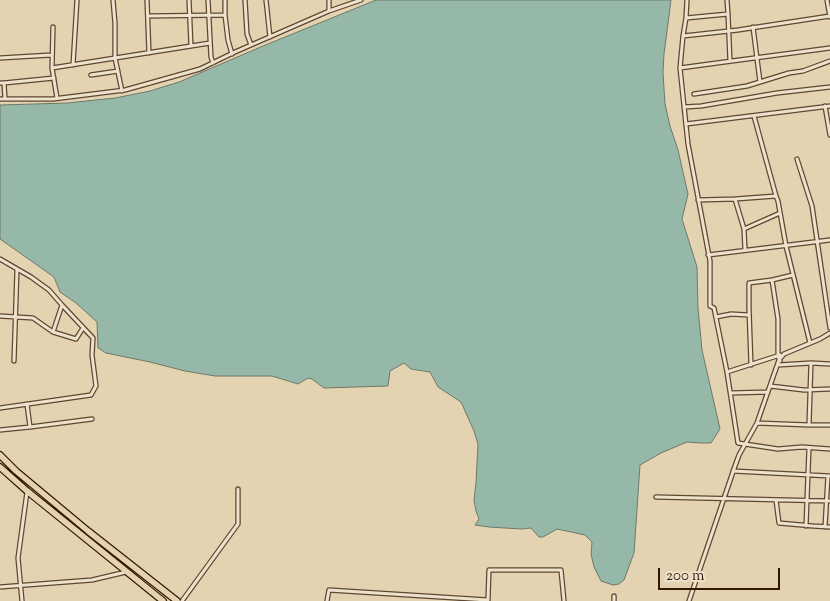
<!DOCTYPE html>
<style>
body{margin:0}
#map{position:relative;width:830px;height:601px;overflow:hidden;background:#e4d3b1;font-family:"Sorts Mill Goudy",serif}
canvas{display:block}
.scale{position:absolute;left:658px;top:568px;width:122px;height:22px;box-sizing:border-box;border:2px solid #331806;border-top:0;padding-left:6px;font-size:15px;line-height:18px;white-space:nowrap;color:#331806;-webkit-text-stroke:4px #ede2cc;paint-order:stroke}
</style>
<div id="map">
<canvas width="830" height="601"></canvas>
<div class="scale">200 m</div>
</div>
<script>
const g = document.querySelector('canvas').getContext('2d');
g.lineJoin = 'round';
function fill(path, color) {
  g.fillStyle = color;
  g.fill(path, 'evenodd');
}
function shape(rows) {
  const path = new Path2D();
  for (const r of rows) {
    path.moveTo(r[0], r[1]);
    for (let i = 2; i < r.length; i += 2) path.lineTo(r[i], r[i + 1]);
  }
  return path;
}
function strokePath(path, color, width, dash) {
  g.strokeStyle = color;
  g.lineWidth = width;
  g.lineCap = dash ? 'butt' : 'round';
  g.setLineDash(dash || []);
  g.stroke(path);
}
const water = shape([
 [376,0,671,0,664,54,663,73,665,104,670,126,678,150,688,194,682,219,697,267,698,308,702,350,720,429,711,443,700,443,687,442,661,453,640,465,634,553,624,580,619,584,613,585,601,581,594,567,591,554,592,542,585,535,557,529,543,537,539,537,531,528,521,529,489,527,475,525,479,519,476,511,474,500,476,483,478,444,474,431,461,402,438,387,430,372,411,369,404,363,390,371,388,386,324,388,312,379,308,378,298,384,272,376,215,376,185,371,150,362,106,353,98,348,97,322,76,303,60,292,54,277,0,239,0,105,67,103,115,98,150,91,179,82,263,46,376,0]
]);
fill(water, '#96b8a9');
strokePath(water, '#6e7868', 1);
const minor = shape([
 [113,0,115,23,115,58,122,91],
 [147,0,149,53],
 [189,0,191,46],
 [208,0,211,57,213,63],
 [225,0,225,15,228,40,232,54],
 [245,0,247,34,251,45],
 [266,0,270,37],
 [329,0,329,11,361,0],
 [687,0,686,18,683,36,680,68,688,144,710,261,710,306,714,308,727,372,738,443,778,449,802,447,830,449],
 [727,0,728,14],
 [827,0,830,17],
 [148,16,225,15],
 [686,18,728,14,730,61],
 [53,27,52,68,57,98],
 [753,27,760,82],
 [683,36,738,30,830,16],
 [0,58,51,55],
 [73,65,77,0],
 [52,68,210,43],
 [680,68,717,63,830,48],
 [91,75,118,71],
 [0,83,4,83,5,99],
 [4,83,54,78],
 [694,94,747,86,789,73,803,71,830,61],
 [0,99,53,99,125,90,200,69,235,52,329,11],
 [825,106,830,135],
 [684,107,701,106,777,93,830,87],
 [754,116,776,196,778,201,786,246,810,343],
 [686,124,830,106],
 [797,159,812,206,830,328],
 [735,199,744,229],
 [698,200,735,199,776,196],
 [745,250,744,229,780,213],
 [708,255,830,240],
 [0,259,31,277,49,290,62,305,53,332,33,318,0,316],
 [772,280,778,319,778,356,780,361],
 [716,317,731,314,749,315],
 [53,332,76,339,83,328],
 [14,361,17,269],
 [811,363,830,364],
 [751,365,749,309,749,283,772,280,793,275],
 [778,365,811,363,809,425],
 [727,372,780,355],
 [770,386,804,390,830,389],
 [731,393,768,392],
 [27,404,30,427],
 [0,408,91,395,96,386,92,355,93,338,62,305],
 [757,423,809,425,830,425],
 [0,430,30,427,92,419],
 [733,471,830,476],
 [656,497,830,501],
 [776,500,779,523,813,526,830,527],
 [806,526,809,448],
 [825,527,828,476],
 [0,587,92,580,126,572],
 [614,596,614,601],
 [488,599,489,570,561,570,564,601],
 [22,601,18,558,27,492],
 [182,601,238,524,238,489],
 [327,601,329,590,488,600],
 [689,601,735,466,739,455,757,423,779,360,784,354,820,339,830,333]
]);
const trunk = shape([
 [0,455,16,471,88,531,177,601],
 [0,467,27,491,163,601]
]);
strokePath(minor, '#5f4731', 5.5);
strokePath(trunk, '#331806', 8);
strokePath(minor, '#ede2cc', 3);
strokePath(trunk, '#e4d3b1', 5.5);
</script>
